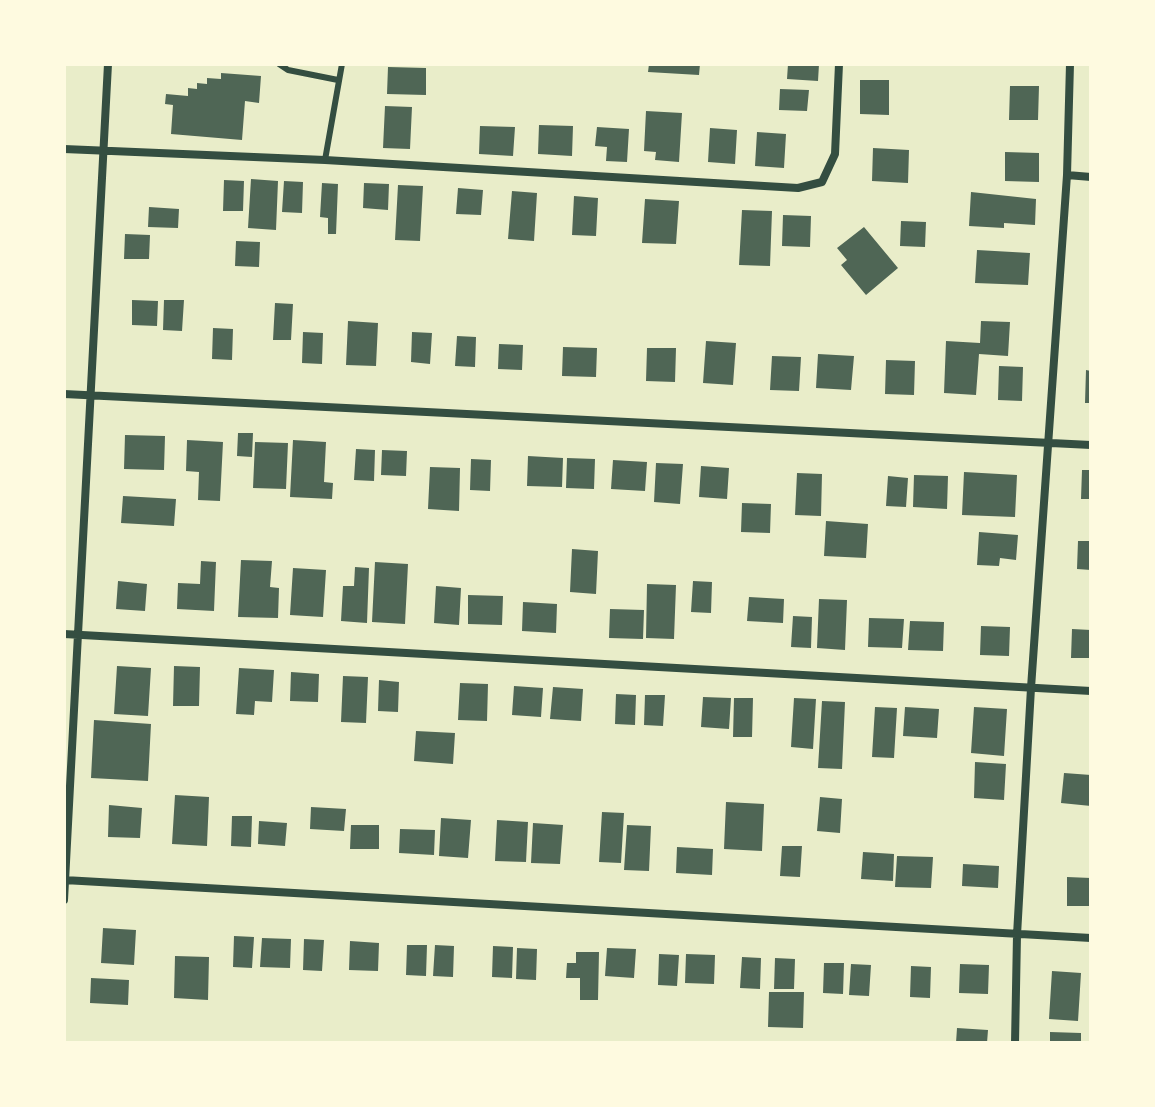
<!DOCTYPE html>
<style>
body{margin:0}
#map{position:relative;width:1155px;height:1107px;overflow:hidden;background:#e9edc9;font-family:Commissioner,sans-serif}
canvas{display:block}
.frame{position:absolute;inset:0;border:66px solid #fefae0;pointer-events:none}
</style>
<div id="map">
<canvas width="1155" height="1107"></canvas>
<div class="frame"></div>
</div>
<script>
const g = document.querySelector('canvas').getContext('2d');
g.lineJoin = 'round';
function fill(path, color) {
  g.fillStyle = color;
  g.fill(path, 'evenodd');
}
function shape(rows) {
  const path = new Path2D();
  for (const r of rows) {
    path.moveTo(r[0], r[1]);
    for (let i = 2; i < r.length; i += 2) path.lineTo(r[i], r[i + 1]);
  }
  return path;
}
function strokePath(path, color, width, dash) {
  g.strokeStyle = color;
  g.lineWidth = width;
  g.lineCap = dash ? 'butt' : 'round';
  g.setLineDash(dash || []);
  g.stroke(path);
}
fill(shape([
 [649,64,700,64,699,75,648,72],
 [788,64,819,64,818,81,787,79],
 [388,67,426,68,426,95,387,94],
 [221,73,261,76,259,103,245,101,242,140,171,134,173,105,165,104,166,94,188,96,188,88,197,89,197,83,207,84,207,78,221,79],
 [860,80,889,80,889,115,860,114],
 [1010,86,1039,86,1038,120,1009,120],
 [780,89,809,90,807,111,779,110],
 [385,106,412,107,410,149,383,148],
 [646,111,682,113,679,162,655,160,656,152,644,151],
 [539,125,573,126,572,156,538,154],
 [480,126,515,127,513,156,479,154],
 [597,127,629,129,627,162,606,161,607,147,595,146],
 [710,128,737,130,735,164,708,162],
 [757,132,786,134,784,168,755,166],
 [873,148,909,150,908,183,872,181],
 [1005,152,1039,153,1039,182,1005,181],
 [251,179,278,181,276,230,248,228],
 [224,180,244,181,243,211,223,211],
 [284,181,303,182,302,213,282,212],
 [322,183,338,184,336,234,328,234,328,218,320,217],
 [364,183,389,184,388,210,363,208],
 [398,185,423,186,420,241,395,240],
 [458,188,483,190,481,215,456,214],
 [512,191,537,193,534,241,508,239],
 [971,192,1036,199,1035,225,1004,223,1004,228,969,226],
 [574,196,598,198,596,236,572,235],
 [645,199,679,201,676,244,642,243],
 [149,207,179,209,178,228,148,227],
 [742,210,772,211,770,266,739,265],
 [783,215,811,216,810,247,782,246],
 [901,221,926,222,925,247,900,246],
 [864,227,898,268,866,295,841,265,847,260,837,248],
 [125,234,150,235,149,259,124,259],
 [236,241,260,242,259,267,235,266],
 [977,250,1030,253,1028,285,975,283],
 [132,300,158,301,157,326,132,325],
 [164,300,184,300,182,331,163,330],
 [275,303,293,304,291,340,273,340],
 [348,321,378,323,376,366,346,365],
 [981,321,1010,322,1008,356,979,354,976,395,944,393,946,341,980,343],
 [213,328,233,329,232,360,212,359],
 [303,332,323,333,322,364,302,363],
 [412,332,432,333,430,364,411,362],
 [457,336,476,337,475,367,455,366],
 [706,341,736,343,733,385,703,383],
 [499,344,523,345,522,370,498,369],
 [563,347,597,348,596,377,562,376],
 [647,348,676,348,675,382,646,381],
 [818,354,854,356,851,390,816,388],
 [772,356,801,357,799,391,770,390],
 [886,360,915,361,914,395,885,394],
 [999,366,1023,367,1022,401,998,400],
 [1086,370,1091,371,1091,403,1085,403],
 [238,433,253,433,252,457,237,456],
 [125,435,165,436,164,470,124,469],
 [187,440,223,442,220,501,198,500,199,472,186,471],
 [293,440,326,442,324,482,333,483,332,499,290,497],
 [255,442,288,443,286,489,253,488],
 [356,449,375,450,374,481,354,480],
 [382,450,407,451,406,476,381,475],
 [528,456,563,458,562,487,527,486],
 [567,458,595,459,594,489,566,488],
 [471,459,491,460,490,491,470,490],
 [613,460,647,462,645,491,611,489],
 [656,463,683,464,680,504,654,502],
 [701,466,729,468,727,499,699,497],
 [430,467,460,468,459,511,428,509],
 [1082,470,1091,470,1091,499,1081,499],
 [964,472,1017,475,1015,517,962,515],
 [797,473,822,474,821,516,795,515],
 [914,475,948,476,947,509,913,507],
 [888,476,908,478,906,507,886,506],
 [123,496,176,499,174,526,121,523],
 [742,503,771,504,770,533,741,532],
 [826,521,868,524,866,558,824,556],
 [979,532,1018,535,1016,560,1000,558,999,566,977,565],
 [1078,541,1091,541,1091,570,1077,569],
 [572,549,598,551,596,594,570,592],
 [241,560,272,561,270,587,279,588,278,618,238,617],
 [201,561,216,562,214,611,177,609,178,583,200,584],
 [375,562,408,564,405,624,372,622],
 [355,567,369,568,367,623,341,621,343,586,354,586],
 [293,568,326,570,323,617,290,615],
 [118,581,147,584,145,611,116,609],
 [693,581,712,582,711,613,691,612],
 [647,584,676,585,674,639,646,638],
 [436,586,461,588,459,625,434,623],
 [468,595,503,596,502,625,468,624],
 [749,597,784,599,783,623,747,621],
 [819,599,847,600,845,650,817,648],
 [523,602,557,604,556,633,522,631],
 [610,609,644,610,643,639,609,638],
 [793,616,812,617,811,648,791,647],
 [869,618,904,619,902,648,868,647],
 [910,621,944,622,943,651,908,650],
 [981,626,1010,627,1009,656,980,655],
 [1072,629,1091,630,1091,658,1071,658],
 [117,666,151,668,148,716,114,714],
 [174,666,200,667,199,706,173,706],
 [239,668,274,670,272,702,255,701,254,715,236,714],
 [291,672,319,674,318,702,290,701],
 [343,676,368,677,366,723,341,722],
 [379,680,399,682,398,712,378,711],
 [460,683,488,684,487,721,458,720],
 [514,686,543,688,541,717,512,715],
 [553,687,583,689,581,721,550,719],
 [616,694,636,695,635,725,615,724],
 [645,695,665,695,663,726,644,725],
 [703,697,731,698,729,729,701,727],
 [734,698,753,698,752,737,733,737],
 [794,698,816,699,813,749,791,747],
 [822,701,845,702,842,769,818,768],
 [875,707,897,708,894,758,872,757],
 [905,707,939,709,937,738,903,736],
 [974,707,1007,709,1004,756,971,753],
 [94,720,151,724,148,781,91,778],
 [416,731,455,733,453,764,414,761],
 [975,762,1006,764,1004,800,974,798],
 [1064,773,1091,775,1091,806,1061,803],
 [175,795,209,797,207,846,172,844],
 [820,797,842,799,840,833,817,831],
 [726,802,764,804,762,851,724,849],
 [109,805,142,808,140,838,108,837],
 [311,807,346,809,344,831,310,829],
 [602,812,624,813,621,863,599,862],
 [232,816,252,816,251,847,231,846],
 [441,818,471,820,468,858,439,856],
 [497,820,528,822,526,862,495,861],
 [259,821,287,823,285,846,258,844],
 [533,823,563,825,560,864,531,863],
 [351,825,379,825,379,849,350,849],
 [627,825,651,826,649,871,624,870],
 [400,829,435,830,434,855,399,853],
 [782,846,802,846,800,877,780,876],
 [677,847,713,849,712,875,676,873],
 [863,852,894,854,893,881,861,879],
 [897,856,933,857,931,888,895,887],
 [963,864,999,866,998,888,962,886],
 [1067,877,1091,878,1091,906,1067,906],
 [103,928,136,930,134,965,101,963],
 [234,936,254,937,252,968,233,967],
 [262,938,291,939,290,968,260,967],
 [304,939,324,940,322,971,303,970],
 [350,941,379,943,378,971,349,970],
 [407,945,427,945,426,976,406,975],
 [435,945,454,946,453,977,433,976],
 [493,946,513,947,512,978,492,977],
 [517,948,537,949,536,980,516,979],
 [607,948,636,949,634,978,605,976],
 [576,952,599,952,598,1000,580,1000,580,978,566,978,567,963,576,963],
 [659,954,679,955,677,986,658,985],
 [686,954,715,955,714,984,685,983],
 [175,956,209,957,208,1000,174,998],
 [742,957,761,958,760,989,740,988],
 [775,958,795,959,794,989,774,989],
 [824,963,844,963,843,994,823,993],
 [851,964,871,965,869,996,849,995],
 [960,964,989,965,988,994,959,993],
 [911,966,931,967,930,998,910,997],
 [1052,971,1081,973,1078,1021,1049,1019],
 [91,978,129,980,128,1005,90,1003],
 [769,992,804,992,803,1028,768,1027],
 [957,1028,988,1030,987,1043,956,1043],
 [1050,1032,1081,1033,1081,1043,1050,1043]
]), '#4f6655');
strokePath(shape([
 [279,64,288,70,338,80],
 [325,160,342,64]
]), '#344e41', 6);
strokePath(shape([
 [64,149,325,160,798,188,822,182,835,154,839,64],
 [1067,175,1091,177],
 [64,394,1091,445],
 [64,634,1091,691],
 [64,880,1091,938],
 [64,900,108,64],
 [1015,1043,1017,935,1031,688,1067,175,1070,64]
]), '#344e41', 8);
</script>
